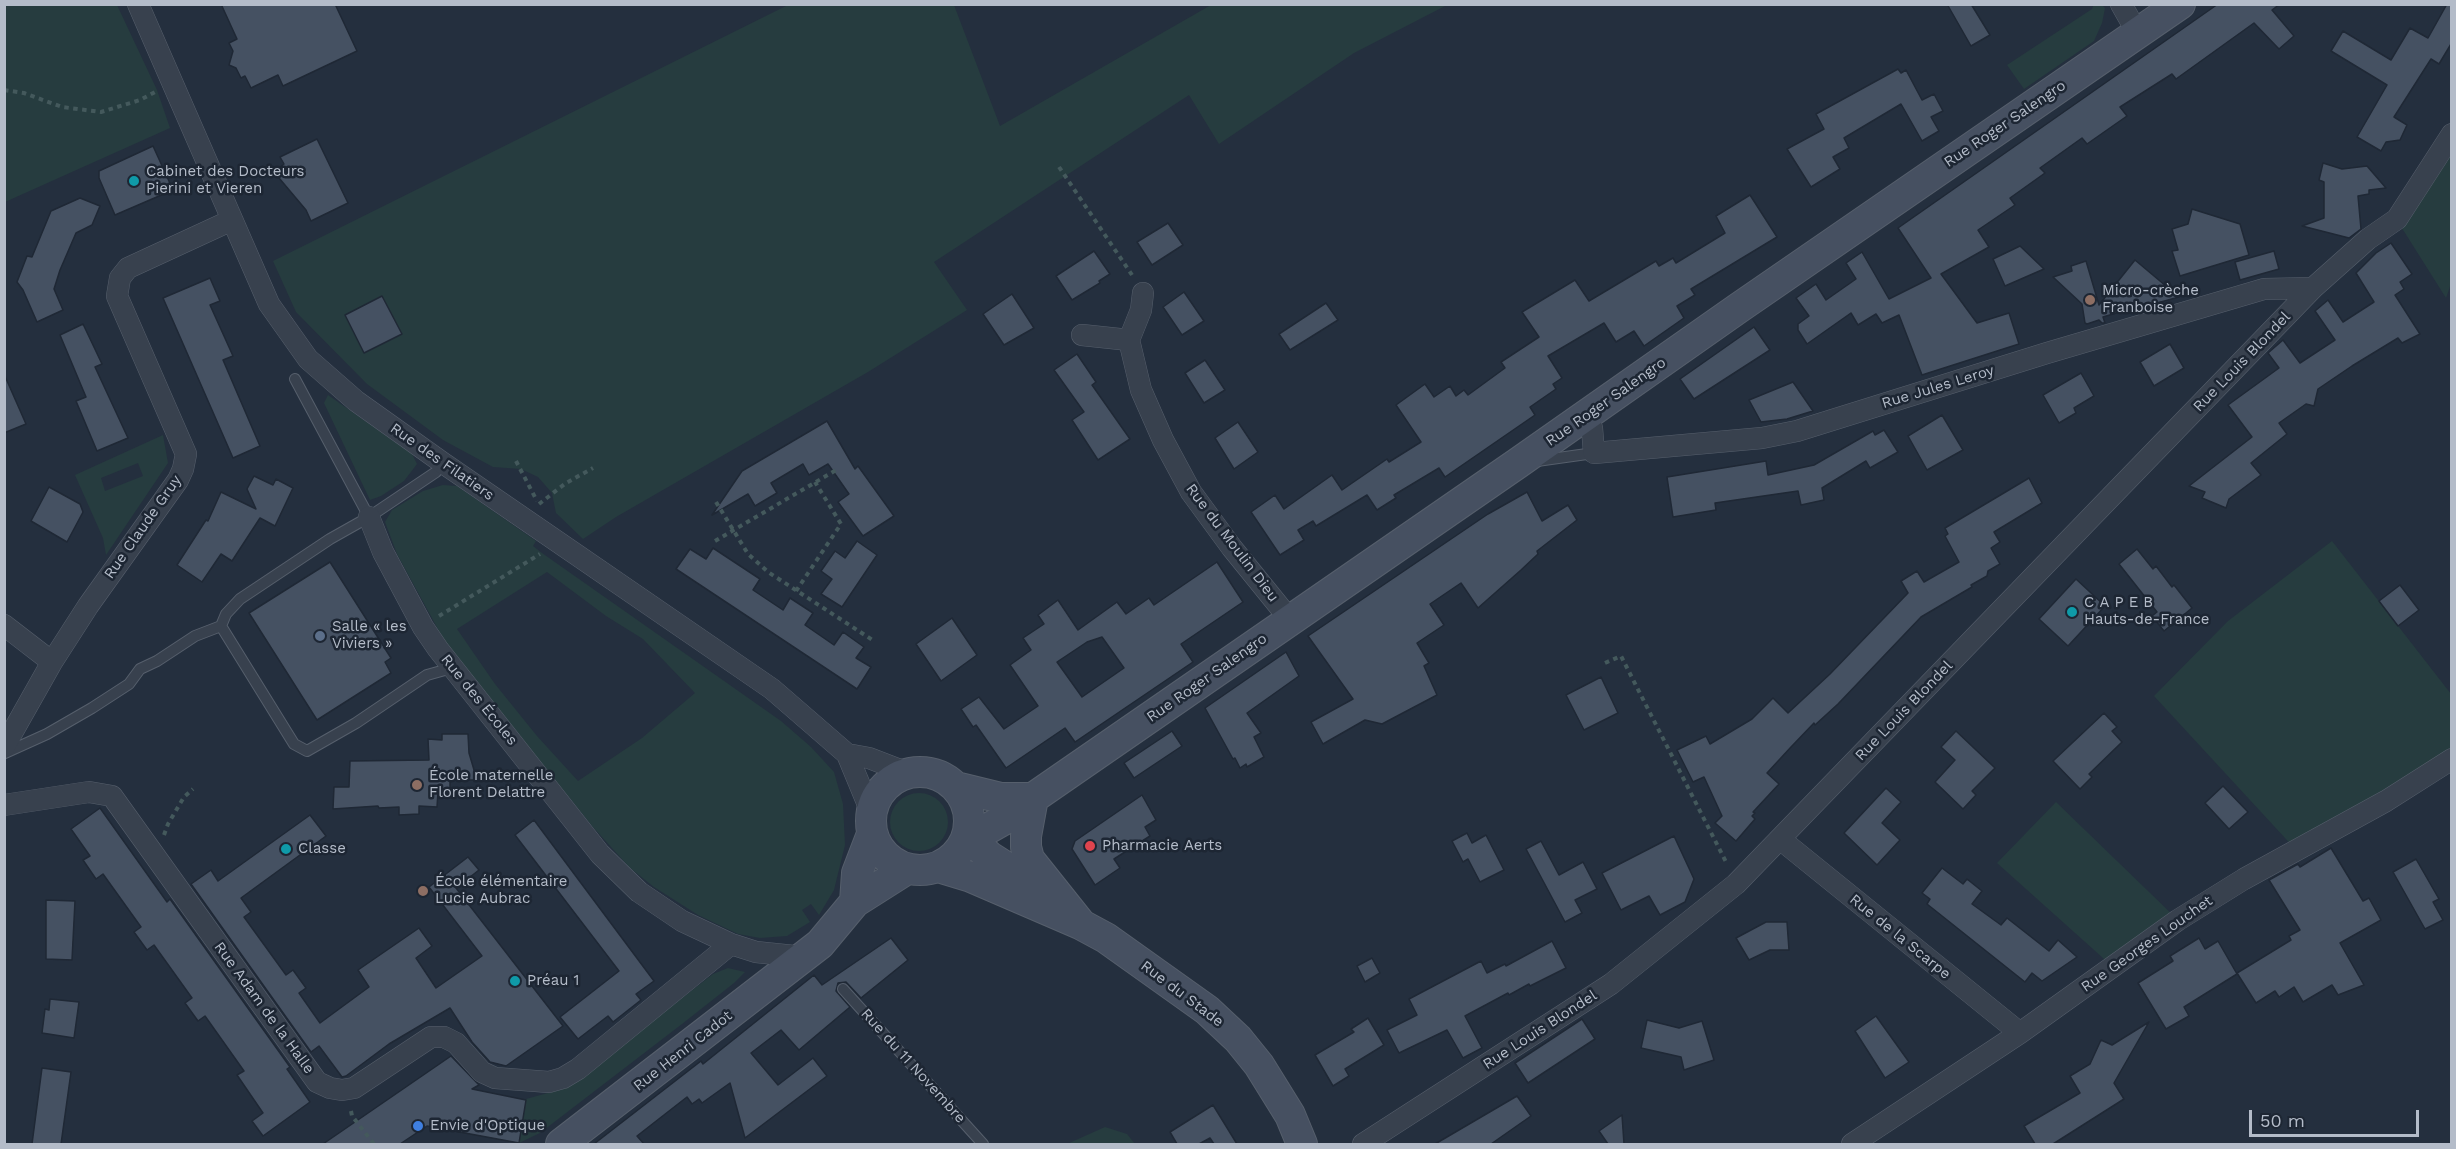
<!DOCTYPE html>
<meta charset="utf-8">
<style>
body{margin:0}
#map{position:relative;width:2456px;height:1149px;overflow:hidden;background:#242f3e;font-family:"Work Sans",sans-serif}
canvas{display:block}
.frame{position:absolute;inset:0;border:6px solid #b4bcc9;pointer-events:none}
.scale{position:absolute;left:2249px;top:1110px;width:170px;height:27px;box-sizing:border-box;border:3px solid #b4bcc9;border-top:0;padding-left:8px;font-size:18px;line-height:21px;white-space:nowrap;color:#b4bcc9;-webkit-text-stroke:4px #1d2633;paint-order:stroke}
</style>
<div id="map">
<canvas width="2456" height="1149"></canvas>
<div class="frame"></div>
<div class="scale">50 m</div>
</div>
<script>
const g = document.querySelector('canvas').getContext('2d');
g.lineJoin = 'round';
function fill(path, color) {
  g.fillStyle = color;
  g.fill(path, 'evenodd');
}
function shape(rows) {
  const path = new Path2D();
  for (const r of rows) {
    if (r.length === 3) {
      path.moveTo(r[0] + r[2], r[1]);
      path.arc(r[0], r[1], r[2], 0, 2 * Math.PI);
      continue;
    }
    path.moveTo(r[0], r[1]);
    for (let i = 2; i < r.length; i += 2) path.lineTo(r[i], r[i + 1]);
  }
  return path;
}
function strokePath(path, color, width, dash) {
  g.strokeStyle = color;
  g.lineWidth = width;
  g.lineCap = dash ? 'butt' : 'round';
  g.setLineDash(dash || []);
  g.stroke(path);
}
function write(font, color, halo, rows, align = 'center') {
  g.font = font + ' "Work Sans",sans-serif';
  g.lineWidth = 5;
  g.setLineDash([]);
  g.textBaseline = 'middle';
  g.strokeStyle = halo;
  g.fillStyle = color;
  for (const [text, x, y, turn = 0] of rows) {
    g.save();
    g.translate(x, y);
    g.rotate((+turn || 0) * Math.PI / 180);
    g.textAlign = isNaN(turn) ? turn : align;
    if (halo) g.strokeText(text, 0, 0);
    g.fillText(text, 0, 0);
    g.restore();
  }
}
fill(shape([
 [2094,4,2102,5,2105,8,2102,23,2094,41,2024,89,2007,65,2092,9],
 [4,5,117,5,157,90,170,128,5,202],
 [788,5,954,5,1000,126,1211,5,1447,5,1354,53,1219,144,1189,95,934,262,967,310,868,372,616,517,583,539,556,513,552,493,538,477,521,469,493,467,443,440,367,384,296,312,273,261],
 [2451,155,2452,281,2446,298,2400,225,2424,196],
 [328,395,412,454,417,464,404,481,381,496,370,500,324,403],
 [163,435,168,463,106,555,103,538,75,475],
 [138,463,143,476,105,491,101,478],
 [443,485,457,486,536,541,533,546,542,553,781,721,811,747,834,772,843,804,845,845,834,890,819,915,811,904,802,910,810,922,787,936,760,938,738,934,698,915,654,887,630,868,592,826,445,642,397,554,385,522,392,510,423,491],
 [547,572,606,616,643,639,695,693,642,738,578,781,537,736,495,684,457,629],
 [2332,541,2451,694,2451,759,2297,851,2154,696,2228,621],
 [919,822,29],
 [2056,802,2178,920,2113,967,1997,863],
 [728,968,745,972,734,983,682,1024,540,1133,519,1143,526,1099,566,1088,713,974],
 [1105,1127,1127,1134,1135,1144,1067,1144]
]), '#263c3f');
const building = shape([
 [221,4,335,4,357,51,283,86,278,75,251,88,245,76,241,78,236,68,229,65,233,51,229,43,237,39,221,4],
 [1947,4,1971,4,1990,35,1971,46,1947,4],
 [2218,4,2280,4,2272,10,2294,36,2279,49,2254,23,2176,79,2172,74,2120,107,2127,116,2087,144,2082,138,2040,168,2045,173,2010,198,2015,205,1978,230,1989,247,1941,274,1977,323,2009,313,2019,344,1922,375,1899,315,1882,323,1876,314,1858,325,1851,313,1807,344,1798,330,1798,324,1809,316,1796,298,1816,284,1826,300,1856,279,1846,263,1862,252,1889,299,1931,278,1898,228,2218,4],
 [2447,4,2451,4,2451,44,2439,64,2431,59,2394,117,2407,125,2400,140,2386,142,2381,151,2357,137,2387,85,2331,51,2343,31,2391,60,2410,28,2428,38,2447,4],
 [1898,69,1901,73,1906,70,1922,100,1934,94,1943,111,1931,117,1939,131,1922,141,1901,104,1844,138,1849,148,1833,157,1840,169,1811,187,1787,149,1824,129,1816,114,1898,69],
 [317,139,348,203,311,221,306,210,274,172,284,164,280,157,317,139],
 [153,146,173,190,115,215,99,178,99,171,153,146],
 [2323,163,2342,169,2367,166,2386,188,2369,190,2369,194,2358,196,2361,229,2349,238,2302,226,2324,218,2324,182,2319,180,2323,163],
 [1750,195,1777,237,1691,289,1695,295,1677,306,1684,318,1644,346,1634,331,1616,342,1604,323,1548,356,1562,378,1553,384,1556,389,1530,407,1535,415,1445,477,1439,468,1394,495,1396,498,1377,510,1367,495,1316,526,1313,521,1298,530,1304,540,1280,555,1251,512,1275,495,1284,509,1332,475,1342,490,1387,459,1389,462,1421,442,1396,405,1425,384,1434,397,1450,386,1456,396,1464,390,1468,395,1505,368,1501,362,1539,337,1522,312,1575,280,1589,301,1656,261,1659,266,1673,258,1676,263,1725,233,1716,216,1750,195],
 [80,198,100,206,92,225,76,233,60,270,54,289,63,310,37,322,23,290,17,282,27,256,32,257,51,211,80,198],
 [2192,209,2240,224,2249,255,2180,276,2172,251,2178,250,2172,229,2188,224,2192,209],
 [1168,223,1183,245,1152,265,1137,242,1168,223],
 [2391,243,2412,274,2400,282,2404,289,2395,295,2420,334,2402,343,2398,338,2352,366,2318,389,2314,406,2306,404,2279,423,2287,434,2251,463,2261,475,2229,499,2226,508,2202,498,2205,492,2189,486,2252,437,2228,405,2279,368,2268,353,2283,340,2300,363,2335,340,2315,311,2328,300,2343,322,2374,302,2356,273,2376,253,2391,243],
 [2020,246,2044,269,2005,286,1993,259,2020,246],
 [1094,251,1110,274,1099,281,1100,283,1072,300,1056,276,1094,251],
 [2274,251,2279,269,2240,280,2235,262,2274,251],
 [2135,260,2179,297,2150,305,2150,303,2103,317,2105,323,2102,323,2099,320,2087,324,2085,323,2082,304,2053,277,2072,271,2071,266,2086,261,2099,305,2135,260],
 [210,278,220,301,210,305,233,356,223,360,260,446,233,458,163,298,210,278],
 [1184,292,1204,321,1182,335,1163,307,1184,292],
 [1012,294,1034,328,1004,345,983,314,1012,294],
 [382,296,402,334,364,353,345,315,382,296],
 [1326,303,1338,320,1290,350,1279,334,1326,303],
 [83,324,102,364,95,367,128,438,97,451,76,401,86,397,60,335,83,324],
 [1754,327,1770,350,1694,399,1680,379,1754,327],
 [2170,344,2184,368,2154,386,2140,362,2170,344],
 [1077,354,1096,382,1092,385,1130,439,1098,460,1072,420,1084,412,1054,370,1077,354],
 [1205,360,1225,390,1204,403,1185,373,1205,360],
 [2081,373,2094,396,2074,408,2076,413,2059,423,2043,395,2081,373],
 [4,374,26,424,4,433,4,374],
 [1793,382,1813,411,1787,419,1761,422,1749,400,1793,382],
 [1942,415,1963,450,1927,470,1908,436,1942,415],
 [827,421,855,469,858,466,894,516,863,536,838,502,849,494,828,464,809,475,803,464,771,483,777,493,755,506,748,494,712,515,742,471,827,421],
 [1238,422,1258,452,1234,469,1215,438,1238,422],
 [1884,430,1898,452,1870,468,1866,461,1822,488,1824,500,1801,505,1798,491,1715,503,1716,510,1673,517,1667,477,1766,461,1768,475,1814,465,1873,431,1875,435,1884,430],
 [254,476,273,485,276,479,293,488,275,526,260,518,232,561,221,554,202,582,177,565,206,520,208,521,221,492,256,509,247,489,254,476],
 [2029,478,2042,503,1994,532,2000,542,1991,548,2000,564,1988,571,1987,576,1971,585,1972,587,1921,617,1838,704,1815,725,1814,723,1791,747,1767,773,1779,784,1753,812,1755,813,1752,816,1755,819,1736,841,1715,823,1722,816,1704,777,1693,782,1677,750,1706,736,1710,744,1752,719,1773,698,1788,713,1830,674,1908,593,1901,581,1917,571,1924,582,1959,562,1945,536,1948,534,1945,528,2029,478],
 [49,487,80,504,83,512,67,542,31,521,49,487],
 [1527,492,1542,521,1568,505,1577,520,1537,551,1538,554,1521,570,1478,608,1461,583,1430,604,1444,625,1417,643,1429,663,1424,666,1437,695,1382,724,1365,720,1323,744,1311,722,1353,699,1308,636,1488,514,1527,492],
 [857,541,877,555,842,607,821,594,832,579,821,571,835,551,845,558,857,541],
 [713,548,760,579,753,590,783,610,790,598,813,613,805,625,834,645,843,632,864,647,856,658,871,667,857,689,676,569,690,549,706,559,713,548],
 [2137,549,2153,569,2156,566,2172,587,2174,585,2192,608,2164,631,2152,616,2157,612,2119,564,2137,549],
 [330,562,391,658,385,662,391,673,317,720,249,613,330,562],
 [1217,562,1243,602,1181,644,1193,662,1075,742,1065,728,1006,768,976,725,973,727,961,709,979,697,1004,729,1038,706,1010,665,1031,650,1023,638,1044,624,1038,615,1058,600,1078,630,1117,602,1126,614,1149,598,1154,605,1217,562],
 [1102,637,1124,668,1082,697,1057,662,1087,642,1102,637],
 [2076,579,2105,606,2068,646,2039,619,2076,579],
 [2400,585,2419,610,2398,626,2379,601,2400,585],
 [952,618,977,655,941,681,916,644,952,618],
 [1286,652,1299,676,1247,713,1261,733,1254,737,1264,757,1247,767,1246,764,1240,768,1235,758,1233,759,1205,708,1286,652],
 [1601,677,1618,713,1584,730,1566,695,1601,677],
 [2104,713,2117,727,2112,731,2122,742,2089,774,2092,777,2080,789,2053,761,2104,713],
 [1172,731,1182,746,1134,778,1124,763,1172,731],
 [1956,731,1995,768,1972,791,1976,795,1963,809,1935,782,1955,760,1941,747,1956,731],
 [442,734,468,734,469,753,477,780,450,780,450,792,438,792,437,807,419,806,419,814,399,815,399,807,379,808,378,806,333,809,334,787,349,787,350,761,429,760,428,739,442,740,442,734],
 [2223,786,2248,812,2229,829,2205,803,2223,786],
 [1886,788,1901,802,1882,823,1900,840,1877,865,1844,833,1886,788],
 [1142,795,1156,820,1145,827,1150,836,1114,859,1120,868,1095,885,1072,849,1075,841,1142,795],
 [100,808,167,902,170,899,290,1067,287,1069,310,1102,263,1136,252,1121,263,1113,237,1075,244,1071,205,1016,198,1021,185,1003,192,998,154,945,147,950,134,932,141,927,103,874,96,879,83,860,90,856,71,829,100,808],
 [310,815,326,836,241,898,251,912,244,917,286,975,293,970,306,988,299,993,320,1023,369,987,358,970,419,928,432,946,416,958,436,988,482,956,429,887,468,857,479,870,456,888,563,1026,506,1066,490,1062,472,1042,450,1008,389,1044,346,1076,342,1077,319,1046,311,1052,191,884,211,870,218,881,310,815],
 [534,820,654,981,636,994,641,1000,613,1022,608,1016,578,1039,560,1017,619,971,515,835,534,820],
 [1467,833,1472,843,1486,835,1504,870,1480,882,1468,859,1463,862,1452,841,1467,833],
 [1674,836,1694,879,1685,902,1660,915,1649,896,1621,910,1602,873,1674,836],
 [1541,841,1559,875,1583,862,1597,889,1575,900,1582,913,1565,922,1526,849,1541,841],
 [2331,848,2363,901,2369,898,2381,920,2340,943,2364,985,2338,995,2332,985,2303,1002,2294,987,2279,997,2275,991,2256,1003,2237,973,2291,940,2289,936,2300,930,2269,880,2298,864,2300,867,2331,848],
 [2416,859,2439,899,2433,902,2443,920,2425,929,2393,872,2416,859],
 [1942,868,1963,884,1967,879,1982,891,1972,904,2001,925,2007,918,2049,951,2058,940,2077,957,2042,981,2032,973,2025,982,1927,904,1930,899,1922,893,1942,868],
 [46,900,75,901,72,960,46,959,46,900],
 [1766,922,1787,922,1789,950,1770,950,1749,960,1736,938,1766,922],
 [891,938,908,960,861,998,846,982,838,983,836,991,850,1007,799,1050,781,1030,751,1053,778,1085,813,1058,827,1076,745,1138,730,1083,702,1103,699,1099,692,1104,687,1097,637,1136,644,1144,594,1144,701,1061,703,1064,814,975,822,985,891,938],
 [2199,938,2205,949,2218,941,2237,974,2184,1007,2189,1016,2166,1029,2138,983,2173,961,2170,956,2199,938],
 [1552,941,1566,968,1530,986,1529,984,1509,995,1508,993,1465,1016,1482,1048,1463,1058,1447,1030,1399,1053,1387,1030,1417,1015,1409,999,1481,961,1487,973,1505,964,1506,966,1552,941],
 [1372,958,1380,973,1365,982,1357,966,1372,958],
 [50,999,79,1002,74,1038,42,1033,45,1009,49,1010,50,999],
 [1876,1016,1909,1062,1885,1078,1855,1031,1876,1016],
 [1368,1018,1384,1045,1345,1069,1349,1076,1333,1086,1315,1055,1354,1032,1351,1029,1368,1018],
 [1582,1019,1595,1039,1528,1083,1515,1063,1582,1019],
 [1647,1020,1679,1028,1702,1021,1714,1060,1684,1070,1681,1057,1641,1048,1647,1020],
 [2149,1022,2114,1083,2124,1099,2053,1144,2035,1144,2024,1126,2080,1093,2070,1076,2090,1064,2101,1040,2112,1045,2149,1022],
 [451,1056,479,1085,472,1089,526,1100,519,1143,427,1126,400,1144,323,1144,451,1056],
 [42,1068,71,1072,61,1144,32,1144,42,1068],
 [1517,1096,1531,1116,1491,1144,1435,1144,1517,1096],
 [1213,1105,1237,1144,1214,1144,1210,1138,1199,1144,1177,1144,1170,1132,1213,1105],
 [1622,1115,1624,1144,1608,1144,1599,1131,1622,1115]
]);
fill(building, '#455162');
strokePath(building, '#1f2835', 1.5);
const lane = shape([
 [295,379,369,517],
 [1537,461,1594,453],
 [221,626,294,744,307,751,356,723,427,675,452,668],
 [5,753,47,734,92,708,129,684,140,669,157,661,195,636,221,626,226,614,240,599,330,539,369,517,436,472,443,463],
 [843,989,983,1144]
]);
const street = shape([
 [138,4,269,304,308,359,356,401,443,463,772,689,847,754,869,758,908,773],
 [2121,4,2138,34],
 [1082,335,1129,340,1141,390,1163,440,1191,492,1232,548,1283,611,1293,618],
 [1129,340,1141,310,1143,293],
 [1584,417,1592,428,1594,453,1762,438,1797,431,2047,353,2264,289,2313,288],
 [369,517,383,552,423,627,438,649,600,854,639,892,682,921,731,944,756,952,804,957],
 [4,625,52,662],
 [4,747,52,662,88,606,178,480,183,469,186,454,117,296,120,278,128,268,232,220],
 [847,754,871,812],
 [4,805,89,792,112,796,317,1082,330,1088,342,1090,354,1088,431,1037,444,1037,456,1043,482,1072,495,1078,549,1082,563,1078,578,1069,731,944],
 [1780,839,2020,1033],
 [1363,1144,1611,984,1736,884,2313,288,2368,239,2397,219,2452,134],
 [1852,1144,2020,1033,2178,920,2244,879,2386,801,2452,759]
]);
const secondary = shape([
 [920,821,49],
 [956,787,1001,798,1033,798],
 [1033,798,1026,836,1026,847,1029,859,1080,923],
 [968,833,982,832,1019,811,1033,798,1518,463,1740,307,2180,4],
 [967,836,990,857,1023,878,1048,891],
 [938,867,971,877,1080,924,1106,938,1207,1010,1238,1039,1259,1065,1290,1115,1302,1144],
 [855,902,857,873,872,834],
 [561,1144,820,944,855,902,907,869]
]);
strokePath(lane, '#565f6c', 12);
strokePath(street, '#565f6c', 22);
strokePath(secondary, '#565f6c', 32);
strokePath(shape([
 [4,90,24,93,62,107,101,112,140,100,155,92],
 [1059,167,1132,275],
 [516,461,537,501],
 [716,502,748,554,768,572,874,641],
 [539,504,566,483,593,468],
 [715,541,838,469],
 [796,591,841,524,815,482],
 [439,616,540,554],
 [1605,663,1621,656,1727,864],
 [164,835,168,824,184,797,193,789],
 [351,1111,352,1116,374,1144]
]), '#44595c', 4, [4.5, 4.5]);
strokePath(lane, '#38414e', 10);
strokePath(street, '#38414e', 21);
strokePath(secondary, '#465061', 30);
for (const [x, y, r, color] of [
 [134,181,6,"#0f9aa8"],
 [2090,300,6,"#8d6e63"],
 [2072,612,6,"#0f9aa8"],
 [320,636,6,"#5c6f8a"],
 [417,785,6,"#8d6e63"],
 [1090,846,6,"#e0444e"],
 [286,849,6,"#0f9aa8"],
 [423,891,6,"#8d6e63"],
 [515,981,6,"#0f9aa8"],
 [418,1126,6,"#3f7fe0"]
]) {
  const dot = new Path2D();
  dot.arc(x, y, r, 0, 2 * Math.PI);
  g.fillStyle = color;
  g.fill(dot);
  strokePath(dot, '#1d2633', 2);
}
write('15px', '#b4bcc9', '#1d2633', [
 ["Rue Roger Salengro",2005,124,-34],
 ["Rue Louis Blondel",2242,362,-46],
 ["Rue Jules Leroy",1938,387,-17],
 ["Rue Roger Salengro",1606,402,-35],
 ["Rue des Filatiers",442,462,35],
 ["Rue Claude Gruy",143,527,-55],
 ["Rue du Moulin Dieu",1232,543,53],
 ["Rue Roger Salengro",1207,678,-35],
 ["Rue des Écoles",479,700,51],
 ["Rue Louis Blondel",1904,711,-46],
 ["Rue de la Scarpe",1900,937,39],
 ["Rue Georges Louchet",2147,944,-35],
 ["Rue du Stade",1182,994,37],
 ["Rue Adam de la Halle",264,1008,54],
 ["Rue Louis Blondel",1540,1030,-33],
 ["Rue Henri Cadot",683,1051,-38],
 ["Rue du 11 Novembre",913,1066,48]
]);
write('15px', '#b4bcc9', '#1d2633', [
 ["Cabinet des Docteurs",146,172],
 ["Pierini et Vieren",146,189],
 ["Micro-crèche",2102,291],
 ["Franboise",2102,308],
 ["C A P E B",2084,603],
 ["Hauts-de-France",2084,620],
 ["Salle « les",332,627],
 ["Viviers »",332,644],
 ["École maternelle",429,776],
 ["Florent Delattre",429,793],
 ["Pharmacie Aerts",1102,846],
 ["Classe",298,849],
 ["École élémentaire",435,882],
 ["Lucie Aubrac",435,899],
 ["Préau 1",527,981],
 ["Envie d'Optique",430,1126]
], 'left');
</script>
